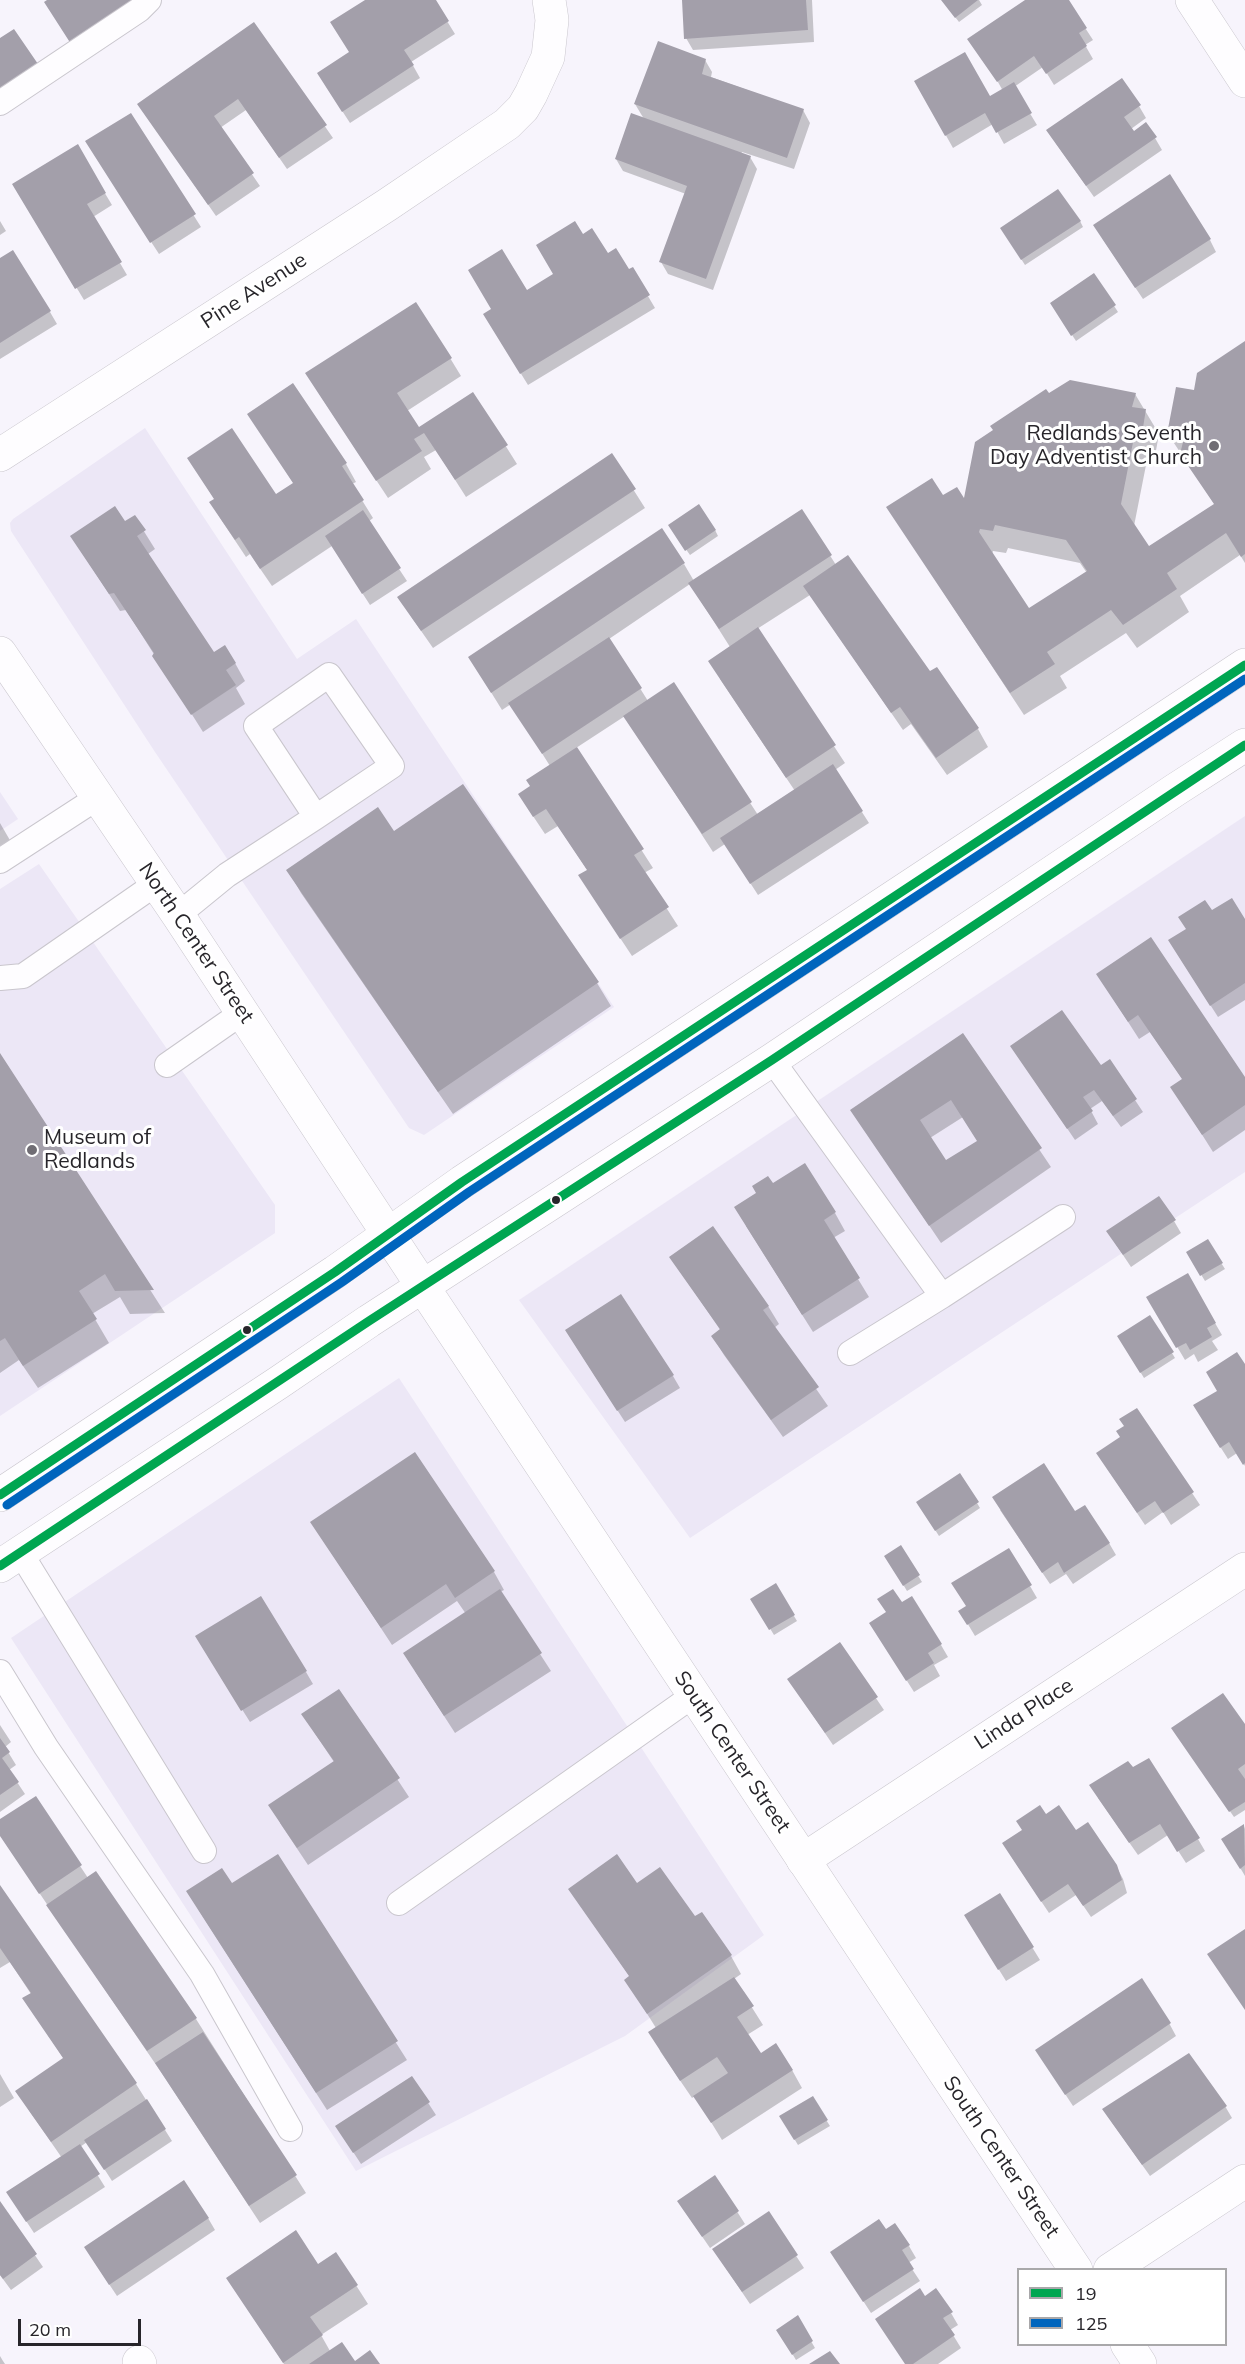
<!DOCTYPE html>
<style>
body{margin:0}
#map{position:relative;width:1245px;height:2364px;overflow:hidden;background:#f7f4fc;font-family:Mulish,sans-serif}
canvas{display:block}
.legend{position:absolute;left:1017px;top:2268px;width:210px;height:78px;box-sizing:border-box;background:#fff;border:2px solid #a9a8aa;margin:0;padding:8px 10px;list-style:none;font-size:18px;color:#27252a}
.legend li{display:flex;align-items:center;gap:12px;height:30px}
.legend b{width:30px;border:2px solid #a9a8aa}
.scale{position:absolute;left:18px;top:2319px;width:123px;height:27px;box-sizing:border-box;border:3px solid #27252a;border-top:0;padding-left:8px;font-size:18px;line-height:21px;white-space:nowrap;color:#27252a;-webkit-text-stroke:4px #fff;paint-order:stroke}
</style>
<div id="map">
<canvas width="1245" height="2364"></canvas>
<ul class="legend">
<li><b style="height:8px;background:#00a651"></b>19</li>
<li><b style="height:8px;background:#0065bd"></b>125</li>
</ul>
<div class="scale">20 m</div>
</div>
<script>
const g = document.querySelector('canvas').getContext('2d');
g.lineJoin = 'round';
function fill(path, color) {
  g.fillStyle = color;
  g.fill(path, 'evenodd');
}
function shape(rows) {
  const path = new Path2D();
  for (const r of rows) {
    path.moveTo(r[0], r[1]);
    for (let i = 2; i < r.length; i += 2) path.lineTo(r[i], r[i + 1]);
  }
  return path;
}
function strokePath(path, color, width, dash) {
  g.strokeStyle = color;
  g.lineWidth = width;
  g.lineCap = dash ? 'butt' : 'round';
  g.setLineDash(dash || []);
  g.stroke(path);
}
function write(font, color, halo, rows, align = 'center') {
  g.font = font + ' Mulish,sans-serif';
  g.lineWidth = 6;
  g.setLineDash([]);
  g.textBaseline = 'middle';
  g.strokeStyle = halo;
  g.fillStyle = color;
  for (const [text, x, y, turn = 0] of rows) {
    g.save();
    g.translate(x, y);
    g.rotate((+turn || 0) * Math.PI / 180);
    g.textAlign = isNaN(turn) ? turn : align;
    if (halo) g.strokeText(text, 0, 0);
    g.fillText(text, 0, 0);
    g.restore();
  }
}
fill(shape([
 [145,428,297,659,356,619,614,1007,424,1135,409,1128,155,752,11,531,10,523,13,519],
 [0,792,18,819,0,831],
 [1245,816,1245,1172,690,1538,519,1300],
 [39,864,275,1205,275,1233,0,1416,0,889],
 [399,1378,764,1935,625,2036,356,2171,11,1638]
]), '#ece7f6');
fill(shape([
 [368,0,434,0,455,34,411,62,420,78,350,123,326,86,351,53],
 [683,0,812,0,814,42,693,50,686,38],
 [942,0,979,0,982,5,959,22],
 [1028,0,1067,0,1093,40,1085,45,1093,59,1054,85,1043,67,1014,87,1037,125,1004,144,993,124,953,148,916,82,989,98,1003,91,994,75],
 [254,24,333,138,287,169,246,110,220,128,260,186,216,216,139,105],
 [705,60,712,72,711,77,803,110,810,123,794,169,742,152,741,154,750,157,757,169,713,290,668,274,661,262,686,194,623,171,616,159,644,119,635,104],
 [1139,106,1146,118,1131,129,1134,133,1155,138,1162,150,1094,197,1055,142],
 [130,115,201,227,159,254,94,154],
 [77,147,112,205,93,217,127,275,84,300,14,184],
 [0,221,6,231,0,235],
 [1080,221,1083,227,1025,265,1005,234],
 [582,236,628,271,632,269,655,308,528,385,492,327,526,292,555,274],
 [1102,238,1210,240,1216,252,1143,299],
 [0,260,50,312,57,324,0,359],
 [1094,275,1118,312,1076,341,1055,309],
 [1245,343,1245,563,1240,555,1180,596,1189,612,1137,648,1126,633,1060,676,1067,688,1024,715,888,508,942,497,965,501,1049,395,1135,394,1159,434,1155,456,1148,455,1134,526,1149,549,1215,505,1168,434,1195,391],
 [1008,548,1080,563,1087,573,1029,610,992,554,993,551,1006,553],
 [450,358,461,376,407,411,419,429,473,394,517,464,466,497,436,450,424,457,431,469,388,498,318,392],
 [293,385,346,464,356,482,352,484,373,518,368,522,407,581,370,605,332,546,272,586,250,554,246,557,222,521,211,503,215,500,189,459,276,496,294,484,249,415],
 [612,456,645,508,433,648,410,615],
 [802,511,836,565,978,729,988,747,947,775,911,724,903,730,810,595,757,629,845,763,835,770,869,823,758,895,725,844,713,852,625,716,576,748,653,868,644,873,678,926,632,956,591,894,588,871,558,826,545,834,531,813,532,787,550,766,511,704,502,710,481,676,684,564,694,581],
 [690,584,730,647,720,679,795,791,758,815,673,684,648,701,609,639],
 [135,517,155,549,148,554,214,654,235,663,245,681,236,688,245,704,203,732,126,610,120,611,83,554],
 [715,530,718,536,690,555,673,531],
 [463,786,597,983,611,1006,453,1114,301,893,288,870,393,833],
 [0,823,11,842,0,849],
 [1211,913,1245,921,1245,1000,1218,1017,1177,953],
 [1098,975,1245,1079,1245,1130,1213,1152,1172,1087,1183,1080,1150,1032,1139,1039],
 [962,1035,1051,1167,941,1243,852,1111],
 [963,1117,979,1142,945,1162,930,1138],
 [1012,1047,1100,1067,1109,1061,1143,1112,1121,1127,1102,1101,1090,1109,1098,1124,1075,1140],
 [0,1056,165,1313,130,1314,120,1297,92,1314,109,1343,38,1388,19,1360,0,1373],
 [772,1185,835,1213,845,1231,833,1238,869,1297,813,1332,746,1226],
 [1174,1221,1181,1233,1131,1267,1115,1243],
 [1207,1241,1225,1269,1205,1281,1188,1253],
 [671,1258,768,1306,779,1324,774,1328,828,1406,783,1437,724,1355,713,1337,721,1331],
 [1187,1275,1222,1335,1212,1341,1218,1350,1198,1362,1194,1354,1185,1360,1148,1298],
 [1150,1317,1175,1358,1144,1378,1119,1337],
 [574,1343,673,1376,680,1388,625,1422],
 [1245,1367,1245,1466,1237,1453,1228,1459,1202,1418,1219,1391],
 [1137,1410,1200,1505,1171,1525,1163,1512,1145,1525,1105,1465],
 [415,1454,494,1572,504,1590,500,1592,551,1671,455,1733,415,1671,466,1614,457,1601,392,1645,312,1523],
 [977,1503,980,1508,939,1536,921,1508],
 [1000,1510,1075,1513,1109,1543,1116,1555,1073,1584,1066,1574,1050,1584],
 [900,1547,922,1582,907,1591,886,1556],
 [1009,1550,1037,1598,975,1636,960,1611,967,1607],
 [775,1585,797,1621,774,1635,752,1599],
 [901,1604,941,1645,948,1657,934,1665,940,1676,914,1692,878,1635],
 [840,1645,884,1710,833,1745,789,1680],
 [204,1649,306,1672,313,1684,250,1722],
 [339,1691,409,1797,308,1865,280,1823,334,1762,314,1732],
 [0,1725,11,1742,5,1747,16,1765,9,1770,25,1794,0,1812],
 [1245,1727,1245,1810,1234,1817,1220,1797],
 [35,1798,88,1878,196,2019,306,2193,260,2223,167,2081,0,1835,0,1821],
 [1098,1798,1198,1839,1205,1851,1186,1863,1168,1835,1138,1855],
 [1045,1816,1075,1832,1116,1866,1123,1879,1127,1893,1091,1917,1076,1895,1049,1913,1011,1856],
 [1244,1826,1245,1829,1245,1876,1223,1839],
 [277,1856,407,2060,327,2110,198,1909],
 [637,1885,695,1918,731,1956,741,1974,734,1979,763,2025,747,2035,760,2055,792,2070,802,2088,722,2140,695,2096,692,2098,660,2051,656,2028,626,1980,630,1977,570,1889],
 [0,1888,136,2084,172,2141,112,2181,87,2142,80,2147,105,2187,34,2233,15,2204,62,2158,28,2109,64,2059,24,1999,31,1994,10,1962,0,1968],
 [1000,1895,1040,1960,1006,1981,973,1928],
 [1169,2023,1176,2036,1073,2106,1044,2062],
 [0,2074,14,2098,0,2107],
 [412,2078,436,2115,361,2164,344,2138],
 [812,2098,830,2126,798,2145,781,2117],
 [1225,2106,1232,2118,1150,2176,1111,2121],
 [715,2177,745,2224,710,2248,686,2213],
 [0,2204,43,2267,11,2290,0,2275],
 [768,2213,804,2268,750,2304,721,2261],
 [208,2218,215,2230,117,2296,93,2260],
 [885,2231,909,2246,916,2258,908,2263,920,2281,871,2313,839,2264],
 [336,2254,368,2304,321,2335,330,2351,354,2363,378,2364,284,2364,239,2296,318,2266],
 [924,2298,951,2313,958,2325,950,2330,961,2348,938,2364,906,2364],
 [797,2317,815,2348,796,2360,778,2330],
 [0,2356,3,2361,5,2364,0,2364]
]), '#0003');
fill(shape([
 [47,0,141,0,71,44,44,2],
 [365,0,436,0,449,21,404,50,414,65,342,112,317,73,349,52,330,22],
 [682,0,806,0,808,30,684,39],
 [941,0,978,0,955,18],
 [1025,0,1069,0,1087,28,1079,33,1087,46,1046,74,1034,56,997,82,967,39],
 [254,22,327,125,279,158,238,99,214,116,254,173,208,205,137,104],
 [14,29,38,64,0,90,0,38],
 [658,41,706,59,702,74,804,109,787,158,634,104],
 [965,52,990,96,1014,82,1032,113,996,133,985,113,945,136,914,81],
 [1122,78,1141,105,1124,117,1134,131,1146,122,1157,137,1086,186,1046,130],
 [131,113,196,214,150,243,85,141],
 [631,113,751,156,706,279,659,262,687,186,615,159],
 [78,144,106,193,87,204,122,262,75,289,12,184],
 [1170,174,1211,239,1135,288,1093,225],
 [1058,189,1081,221,1021,260,1000,228],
 [575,221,583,234,592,228,608,253,616,248,629,269,633,267,650,295,520,374,483,314,491,309,468,270,502,249,527,290,553,274,536,245],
 [13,250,51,311,0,343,0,258],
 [1094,273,1116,305,1071,336,1050,303],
 [416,302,452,358,397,393,419,427,473,392,508,445,455,480,424,433,414,439,422,451,376,481,305,373],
 [1245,341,1245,554,1241,557,1226,533,1167,573,1177,589,1123,625,1111,610,1047,652,1055,664,1010,693,886,507,932,478,943,495,957,487,964,498,975,442,993,430,990,426,1046,389,1049,393,1070,380,1136,393,1132,407,1146,409,1142,434,1135,432,1121,504,1149,546,1214,504,1180,454,1184,438,1167,434,1176,387,1194,390,1197,373],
 [995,525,1066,540,1087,571,1029,608,979,532,980,529,993,531],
 [293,383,347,463,342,466,364,500,260,569,239,537,235,540,209,502,214,499,187,458,232,428,276,494,293,483,247,414],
 [612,453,636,489,421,631,397,597],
 [699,504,716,530,685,551,668,525],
 [115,506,125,521,135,515,146,530,137,536,214,652,225,645,236,663,226,670,236,685,191,715,152,656,154,653,114,593,109,594,70,536],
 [802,509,832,555,719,629,688,583],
 [363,510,401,568,362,594,325,536],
 [662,528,685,563,491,693,468,657],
 [848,555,930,671,937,667,979,728,936,758,900,707,891,713,803,586],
 [758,627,836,745,786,778,708,661],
 [609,637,642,688,542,754,508,703],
 [674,682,752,802,702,834,623,716],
 [577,747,644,849,634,855,669,907,620,939,578,875,587,870,546,809,533,817,518,794,530,786,526,780],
 [833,764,863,811,750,884,720,838],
 [463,784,599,982,438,1092,286,870,378,807,394,831],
 [1232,898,1245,919,1245,983,1210,1006,1168,940,1186,929,1178,917,1205,900,1212,910],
 [1151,937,1245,1077,1245,1105,1202,1135,1170,1087,1182,1079,1138,1015,1128,1022,1096,974],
 [1062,1010,1101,1065,1110,1059,1137,1099,1113,1116,1094,1090,1083,1097,1093,1111,1067,1129,1010,1046],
 [963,1033,1042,1148,929,1226,850,1110],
 [951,1100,977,1141,946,1160,920,1120],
 [0,1053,154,1290,115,1291,105,1274,79,1291,97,1319,23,1366,5,1338,0,1341],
 [805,1163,836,1212,824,1220,860,1278,802,1315,734,1207,756,1193,752,1186,768,1176,773,1183],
 [1159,1196,1176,1220,1123,1255,1106,1231],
 [713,1226,769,1306,763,1310,819,1387,771,1420,711,1336,720,1329,669,1257],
 [1208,1239,1223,1263,1200,1276,1186,1252],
 [1188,1273,1216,1323,1207,1328,1212,1337,1190,1350,1186,1343,1176,1348,1146,1297],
 [621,1294,674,1375,617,1411,565,1330],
 [1150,1315,1174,1352,1140,1373,1117,1336],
 [1237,1352,1245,1364,1245,1463,1243,1465,1229,1442,1220,1448,1193,1405,1217,1391,1206,1372],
 [1137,1408,1194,1492,1163,1513,1155,1501,1137,1513,1096,1453,1120,1437,1116,1431,1124,1426,1119,1419],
 [415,1452,495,1571,455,1598,446,1584,381,1628,310,1522],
 [1044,1463,1075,1511,1085,1505,1110,1543,1064,1573,1058,1562,1042,1573,992,1497],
 [960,1473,979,1502,935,1531,916,1502],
 [901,1545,920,1575,903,1586,884,1556],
 [1009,1548,1032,1585,967,1625,958,1611,966,1606,951,1583],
 [776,1583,795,1615,769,1630,750,1599],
 [500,1589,542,1653,444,1716,403,1653],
 [893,1589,902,1602,912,1596,942,1644,928,1653,934,1663,906,1681,869,1623,886,1612,877,1599],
 [261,1596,307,1671,241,1711,195,1636],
 [840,1642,878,1697,825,1733,787,1679],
 [339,1689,400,1778,297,1848,268,1805,334,1761,301,1714],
 [1223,1693,1245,1724,1245,1764,1238,1769,1245,1779,1245,1802,1229,1812,1171,1728],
 [0,1738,10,1752,2,1758,19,1782,0,1795],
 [1149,1758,1200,1838,1177,1852,1160,1824,1129,1843,1089,1785,1128,1761,1133,1767],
 [36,1796,82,1865,39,1894,0,1836,0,1819],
 [1040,1805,1046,1814,1059,1805,1076,1830,1088,1822,1117,1865,1122,1880,1083,1906,1068,1884,1041,1902,1002,1843,1022,1830,1016,1821],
 [1244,1824,1245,1865,1240,1869,1221,1839],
 [278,1854,398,2041,316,2093,186,1891,222,1868,232,1883],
 [617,1854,637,1883,660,1867,695,1916,702,1912,732,1955,647,2014,624,1980,629,1976,568,1889],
 [96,1871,197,2018,147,2051,46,1905],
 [0,1885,137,2083,51,2142,15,2091,63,2058,22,1998,31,1993,0,1948],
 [1000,1893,1034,1947,998,1970,964,1915],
 [1245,1929,1245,2010,1207,1954],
 [734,1977,754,2006,737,2017,761,2053,776,2043,793,2070,711,2123,693,2096,728,2073,717,2057,680,2081,648,2032],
 [1142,1978,1171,2023,1065,2095,1035,2050],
 [203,2032,297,2175,249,2206,155,2063],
 [1189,2053,1227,2106,1142,2165,1102,2109],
 [412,2076,430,2102,353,2153,335,2126],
 [813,2096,828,2120,794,2140,779,2116],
 [147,2099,166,2129,104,2170,84,2140],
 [80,2144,100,2174,26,2222,6,2192],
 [715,2175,739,2211,702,2237,677,2201],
 [184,2180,209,2218,109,2285,84,2247],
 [0,2201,37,2254,3,2279,0,2275],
 [769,2211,798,2255,742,2292,712,2249],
 [879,2219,886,2229,895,2223,910,2245,902,2250,914,2269,863,2302,830,2252],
 [296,2230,318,2264,336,2252,358,2285,310,2317,323,2335,283,2363,226,2278],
 [920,2288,925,2296,936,2288,953,2312,943,2318,955,2335,913,2364,905,2364,875,2319],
 [798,2315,813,2341,792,2355,776,2330],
 [342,2342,355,2361,370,2350,380,2364,309,2364],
 [830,2351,840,2364,809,2364]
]), '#a39faa');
const lane = shape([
 [0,103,139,10,149,0],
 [0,861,97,798],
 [178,915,227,875,316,817,392,766,329,675,256,726,316,817],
 [0,978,23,976,157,883],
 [772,1060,942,1296,1063,1217],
 [167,1065,243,1012],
 [850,1353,942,1296],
 [20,1552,204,1851],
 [0,1672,46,1747,202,1974,290,2129],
 [399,1903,694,1695]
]);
const street = shape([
 [1192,0,1245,81],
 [0,455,387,205,507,124,523,108,531,94,548,57,552,20,549,0],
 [803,1860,1245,1569],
 [1110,2270,1245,2181],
 [139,2362,140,2364]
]);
const secondary = shape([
 [0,653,178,915,423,1287,1076,2270],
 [0,1495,335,1272,462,1182,1245,665],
 [0,1566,278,1383,369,1321,772,1060,1175,790,1245,745],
 [1127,2344,1140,2364]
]);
strokePath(lane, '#c9c6cd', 26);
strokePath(street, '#c9c6cd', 34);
strokePath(secondary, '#c9c6cd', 34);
strokePath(lane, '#fefdff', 24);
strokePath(street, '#fefdff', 33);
strokePath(secondary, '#fefdff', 33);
strokePath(shape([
 [0,1495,335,1272,462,1182,1245,665],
 [0,1566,369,1321,772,1060,1245,745]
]), '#00a651', 9);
strokePath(shape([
 [7,1505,342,1282,469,1192,1245,679]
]), '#0065bd', 9);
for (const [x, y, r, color] of [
 [1214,446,6,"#706d74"],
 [32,1150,6,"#706d74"],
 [556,1200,5,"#27252a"],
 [247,1330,5,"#27252a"]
]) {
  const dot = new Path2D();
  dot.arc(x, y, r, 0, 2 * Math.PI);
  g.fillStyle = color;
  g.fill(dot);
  strokePath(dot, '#fff', 2);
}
write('21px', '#27252a', '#fff', [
 ["Pine Avenue",254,291,-33],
 ["North Center Street",196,943,56],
 ["Linda Place",1024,1714,-33],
 ["South Center Street",732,1752,56],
 ["South Center Street",1001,2157,56]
]);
write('21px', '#27252a', '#fff', [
 ["Redlands Seventh",1202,434],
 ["Day Adventist Church",1202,458],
 ["Museum of",44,1138,"left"],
 ["Redlands",44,1162,"left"]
], 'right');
</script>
